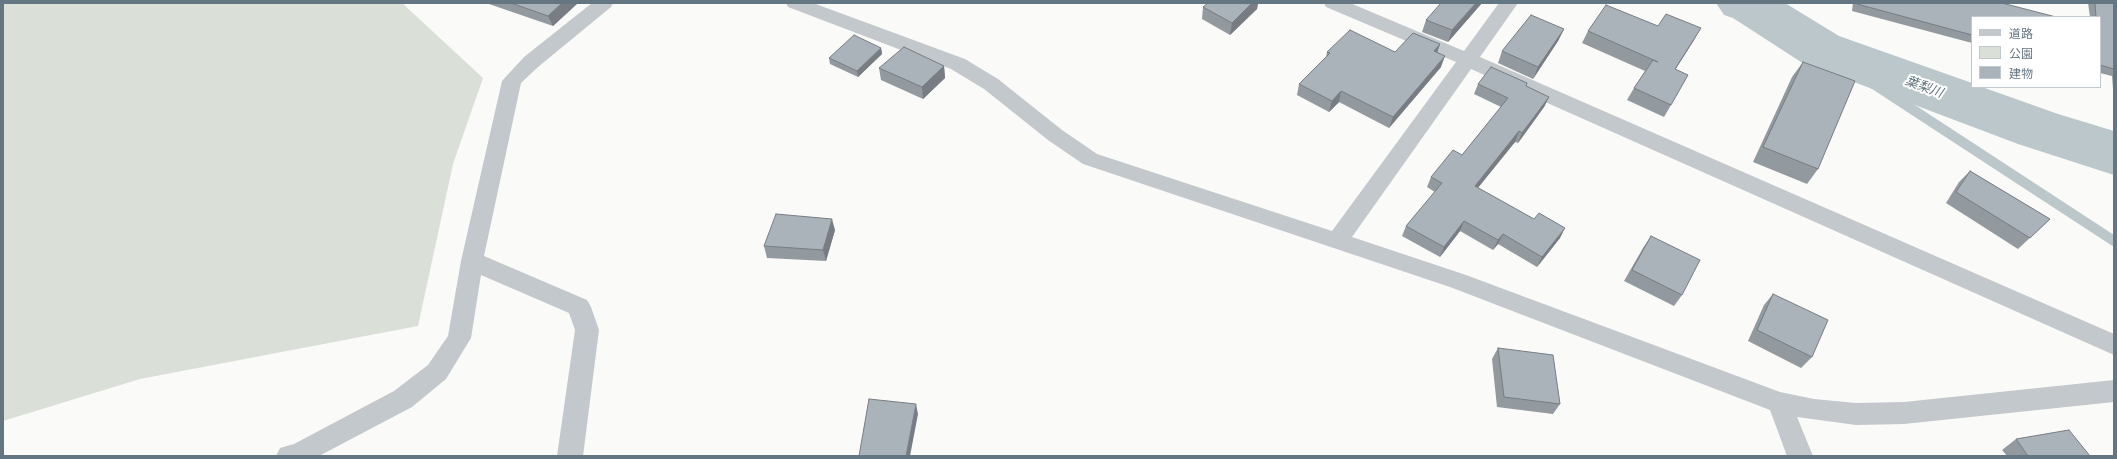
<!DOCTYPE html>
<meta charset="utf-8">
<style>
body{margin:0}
#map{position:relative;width:2117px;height:459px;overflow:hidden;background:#fafaf8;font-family:"Public Sans","Noto Sans JP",sans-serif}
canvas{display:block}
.frame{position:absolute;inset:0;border:4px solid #657683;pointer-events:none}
.legend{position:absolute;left:1971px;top:16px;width:130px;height:72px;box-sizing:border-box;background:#fff;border:1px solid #c1c8cd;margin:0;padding:5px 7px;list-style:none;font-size:12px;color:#657683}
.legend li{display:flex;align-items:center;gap:8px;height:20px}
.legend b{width:20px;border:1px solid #c1c8cd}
</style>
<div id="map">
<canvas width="2117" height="459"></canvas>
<div class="frame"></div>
<ul class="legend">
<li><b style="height:5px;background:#c3c8cc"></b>道路</li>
<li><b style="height:11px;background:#dadfd7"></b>公園</li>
<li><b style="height:11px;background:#aab3b9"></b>建物</li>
</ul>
</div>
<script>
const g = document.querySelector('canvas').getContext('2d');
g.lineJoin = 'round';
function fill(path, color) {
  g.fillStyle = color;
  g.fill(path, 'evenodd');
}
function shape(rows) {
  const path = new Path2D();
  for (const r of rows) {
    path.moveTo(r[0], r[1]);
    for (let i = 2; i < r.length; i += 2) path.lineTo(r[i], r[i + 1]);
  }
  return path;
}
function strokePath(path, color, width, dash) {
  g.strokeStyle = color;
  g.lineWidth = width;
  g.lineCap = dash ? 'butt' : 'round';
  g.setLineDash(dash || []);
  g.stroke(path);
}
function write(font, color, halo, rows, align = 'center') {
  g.font = font + ' "Public Sans","Noto Sans JP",sans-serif';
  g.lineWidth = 4;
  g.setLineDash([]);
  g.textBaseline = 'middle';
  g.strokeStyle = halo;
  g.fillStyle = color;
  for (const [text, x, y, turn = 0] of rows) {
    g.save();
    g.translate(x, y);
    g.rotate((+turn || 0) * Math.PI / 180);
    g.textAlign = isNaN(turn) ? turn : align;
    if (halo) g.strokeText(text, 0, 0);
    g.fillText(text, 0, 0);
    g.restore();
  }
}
fill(shape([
 [3,3,402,3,483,78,453,164,418,326,140,379,3,421]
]), '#dadfd7');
strokePath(shape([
 [1820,49,2114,241]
]), '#bbc7cb', 10);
fill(shape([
 [1716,3,1785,3,1839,36,1972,83,1972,87,1982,87,2058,114,2114,131,2114,175,2018,144,1801,62,1733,18,1724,15,1716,3]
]), '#bbc7cb');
fill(shape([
 [592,3,613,3,611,7,538,67,521,83,484,256,587,300,591,307,599,330,583,456,557,456,575,330,569,313,481,275,471,338,446,379,412,407,319,456,276,456,280,448,294,444,394,391,428,365,448,336,461,261,502,81,524,57,592,3],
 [786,3,813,3,965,59,998,79,1062,130,1097,154,1332,231,1456,62,1326,7,1324,3,1350,3,1464,51,1499,3,1518,3,1480,57,2114,334,2114,355,1471,69,1352,237,1466,275,1780,392,1814,399,1856,403,1904,402,2114,380,2114,402,1904,424,1856,425,1797,417,1813,456,1787,456,1770,410,1450,287,1083,164,1048,140,984,89,951,69,788,7,786,3]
]), '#c3c8cc');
fill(shape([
 [486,3,578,3,553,26],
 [1208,3,1258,3,1257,9,1230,35,1202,19,1203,7],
 [1482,3,1448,42,1422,32,1426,20],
 [1853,3,2002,3,1972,17,1972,43,1852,11],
 [2088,3,2114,3,2114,101,2112,76,2100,73,2100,17,2090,17],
 [1658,26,1694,40,1675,70,1671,105,1664,117,1627,100,1634,88,1645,71,1582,43,1588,31],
 [1564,29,1558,41,1533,79,1498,63,1502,51],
 [1440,44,1437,53,1441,67,1389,128,1339,102,1329,112,1297,95,1299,84,1326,57,1327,52,1395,52],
 [881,48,882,54,858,77,830,64,829,58],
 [1803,62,1818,169,1807,184,1753,162,1792,77],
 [944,66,945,78,923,99,881,80,879,68],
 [1527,83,1526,86,1549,97,1544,107,1518,143,1515,142,1478,188,1560,238,1537,267,1498,244,1493,250,1460,231,1440,257,1402,236,1406,226,1435,192,1427,187,1431,177,1462,155,1501,107,1474,94,1478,84],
 [1970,171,2050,219,2018,249,1946,203,1959,182],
 [835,230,826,261,767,258,764,246],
 [1651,236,1682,295,1674,306,1624,281,1643,248],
 [1773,294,1812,357,1801,368,1748,341,1764,305],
 [1498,348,1560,404,1553,414,1497,407,1492,359],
 [2016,439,2090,456,2007,456,2002,450]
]), '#929a9f');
fill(shape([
 [562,3,578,3,553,26,548,16],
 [1252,3,1258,3,1257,9,1230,35,1232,23],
 [1476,3,1482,3,1448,42,1452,30],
 [1701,28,1694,40,1668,81,1675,69],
 [1564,29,1558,41,1533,79,1538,67],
 [1440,44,1436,55,1434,51],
 [881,48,882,54,858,77,857,71],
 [1445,56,1441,67,1389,128,1393,117],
 [944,66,945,78,923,99,922,87],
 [1341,91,1339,102,1329,112,1332,101],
 [1549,97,1544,107,1518,143,1522,133],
 [1519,131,1515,142,1471,196,1475,186],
 [832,219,835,230,826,261,823,250],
 [1464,221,1460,231,1440,257,1444,247],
 [1565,228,1560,238,1537,267,1542,257],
 [1503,234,1498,244,1493,250,1498,240],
 [916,404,918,414,910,456,906,456]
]), '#777d82');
const building = shape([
 [511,3,562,3,548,16,511,3],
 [1208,3,1252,3,1232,23,1203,7,1208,3],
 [1441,3,1476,3,1452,30,1426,20,1441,3],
 [1857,3,2002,3,2056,17,1972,17,1972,35,1857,4,1857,3],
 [2095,3,2114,3,2114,69,2100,65,2100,17,2096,17,2095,3],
 [1606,5,1658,26,1666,14,1701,28,1675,69,1688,75,1671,105,1634,88,1653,60,1658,62,1588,31,1606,5],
 [1531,15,1564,29,1538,67,1502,51,1531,15],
 [1350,30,1395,52,1413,33,1440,44,1434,51,1445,56,1393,117,1341,91,1332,101,1299,84,1330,53,1327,52,1350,30],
 [854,35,881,48,857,71,829,58,854,35],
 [904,47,944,66,922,87,879,68,904,47],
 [1803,62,1855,81,1818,169,1763,147,1803,62],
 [1491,67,1527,83,1526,86,1549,97,1522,133,1519,131,1475,186,1534,219,1539,213,1565,228,1542,257,1503,234,1498,240,1464,221,1444,247,1406,226,1442,183,1431,177,1453,150,1462,155,1508,98,1478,84,1491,67],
 [1970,171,2050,219,2030,238,1956,192,1970,171],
 [776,214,832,219,823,250,764,246,776,214],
 [1651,236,1700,260,1682,295,1632,270,1651,236],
 [1773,294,1828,320,1812,357,1757,330,1773,294],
 [1498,348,1553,355,1560,404,1504,397,1498,348],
 [869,399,916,404,906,456,859,456,869,399],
 [2069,430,2090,456,2028,456,2016,439,2069,430]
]);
fill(building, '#aab3b9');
strokePath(building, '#777d82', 1);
write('italic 13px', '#60757c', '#fff', [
 ["葉梨川",1924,87,20]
]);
</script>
